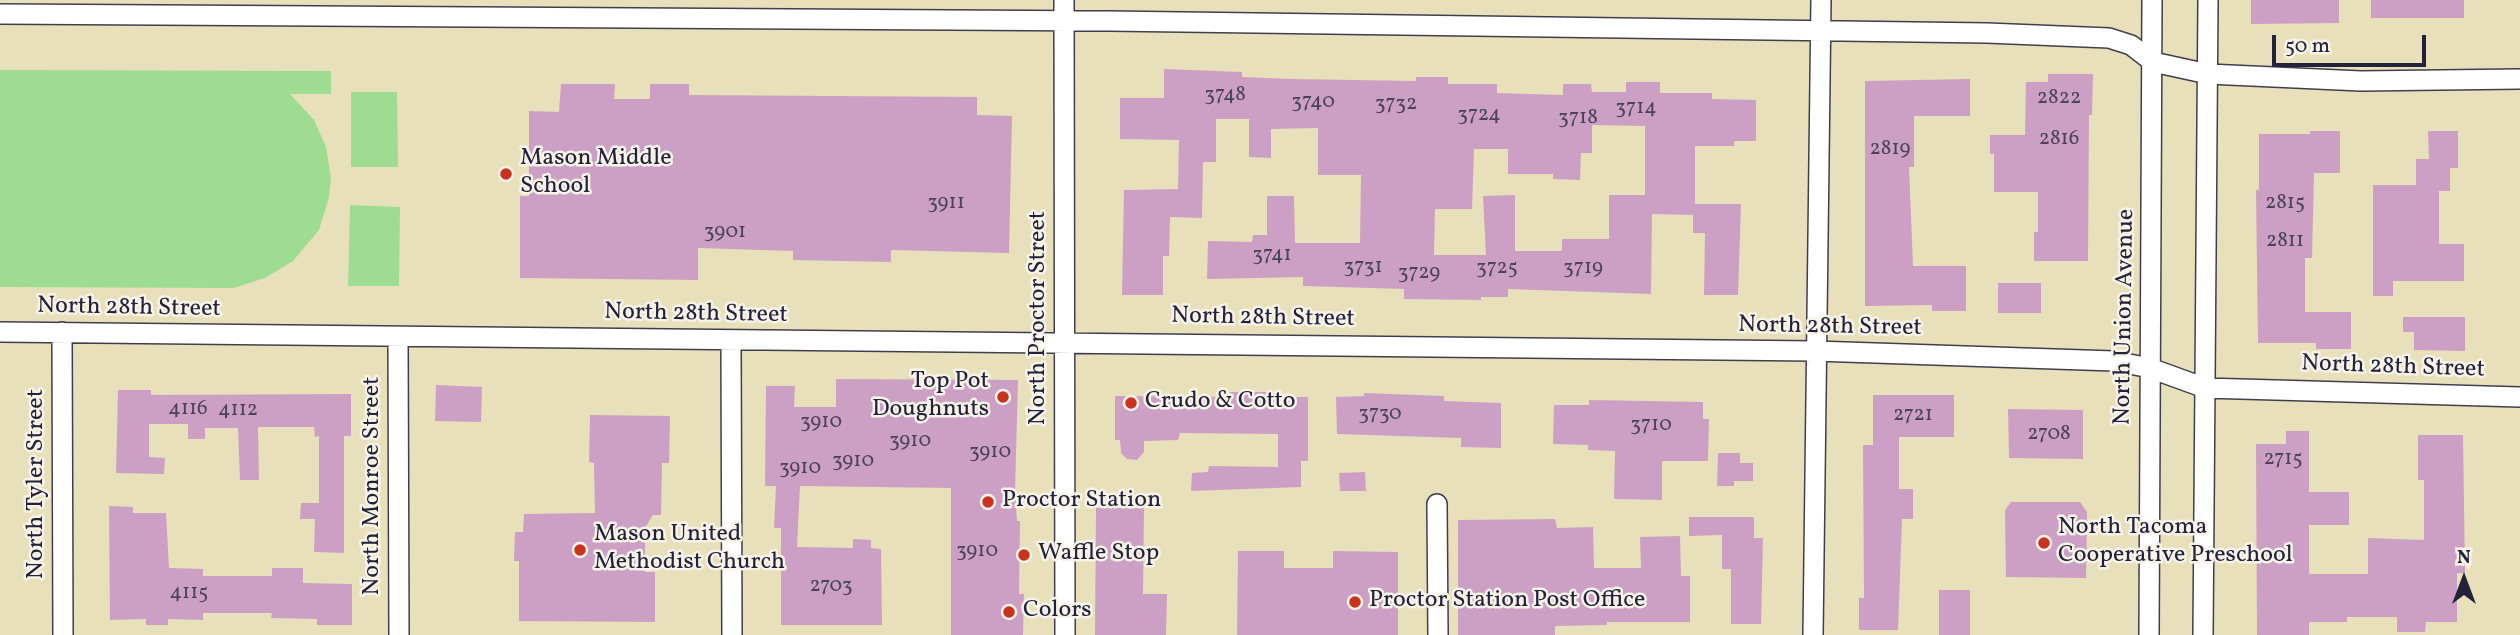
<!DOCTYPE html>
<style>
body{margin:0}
#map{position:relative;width:2520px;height:635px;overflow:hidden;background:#e8e0bb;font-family:Vollkorn,serif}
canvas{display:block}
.north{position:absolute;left:2429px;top:544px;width:70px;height:70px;-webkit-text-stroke:5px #f7f3e8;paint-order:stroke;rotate:0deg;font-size:19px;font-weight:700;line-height:28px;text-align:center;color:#22223b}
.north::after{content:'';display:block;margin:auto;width:24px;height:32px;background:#22223b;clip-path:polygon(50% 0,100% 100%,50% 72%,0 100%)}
.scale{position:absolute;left:2272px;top:35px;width:154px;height:32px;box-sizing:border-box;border:4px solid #22223b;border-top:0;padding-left:9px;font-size:21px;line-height:24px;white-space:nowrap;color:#22223b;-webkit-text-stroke:5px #f7f3e8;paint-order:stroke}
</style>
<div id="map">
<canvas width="2520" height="635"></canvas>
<div class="north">N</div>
<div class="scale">50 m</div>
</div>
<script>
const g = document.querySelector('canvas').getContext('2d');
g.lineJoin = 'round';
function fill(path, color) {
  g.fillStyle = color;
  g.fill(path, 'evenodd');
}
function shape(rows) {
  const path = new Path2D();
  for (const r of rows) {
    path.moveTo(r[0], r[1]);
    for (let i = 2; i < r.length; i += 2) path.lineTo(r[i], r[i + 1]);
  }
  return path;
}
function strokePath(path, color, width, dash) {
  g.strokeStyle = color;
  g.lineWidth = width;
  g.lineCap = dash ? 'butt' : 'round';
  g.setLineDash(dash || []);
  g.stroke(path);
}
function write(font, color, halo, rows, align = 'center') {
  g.font = font + ' Vollkorn,serif';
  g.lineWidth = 5;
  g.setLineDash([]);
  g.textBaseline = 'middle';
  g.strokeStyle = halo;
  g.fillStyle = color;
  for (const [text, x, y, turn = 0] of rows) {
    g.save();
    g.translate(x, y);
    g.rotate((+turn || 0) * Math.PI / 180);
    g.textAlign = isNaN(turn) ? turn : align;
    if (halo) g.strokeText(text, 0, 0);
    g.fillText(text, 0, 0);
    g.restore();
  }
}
fill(shape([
 [0,70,331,71,331,94,290,94,314,120,326,147,331,178,329,197,319,230,293,261,265,278,233,288,0,287],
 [351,92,397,92,398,167,351,167],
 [350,205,400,207,399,286,348,286]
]), '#9ddc91');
fill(shape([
 [2251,0,2339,0,2339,23,2251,24],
 [2371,0,2464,0,2464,18,2371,18],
 [1164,69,1242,72,1242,77,1292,79,1416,81,1416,77,1448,77,1448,84,1497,84,1497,93,1563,95,1563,84,1591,84,1592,92,1626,92,1626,82,1660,82,1660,93,1712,93,1712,99,1756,100,1756,141,1734,141,1734,146,1695,146,1695,204,1741,204,1738,295,1704,295,1705,233,1693,233,1693,215,1652,214,1651,294,1508,289,1508,297,1481,297,1481,300,1404,299,1404,289,1303,286,1303,277,1207,279,1208,241,1252,242,1253,235,1267,235,1267,196,1294,196,1295,243,1360,243,1361,175,1318,175,1318,128,1271,129,1271,158,1249,157,1249,119,1216,119,1216,162,1203,162,1202,218,1170,217,1169,256,1163,256,1163,295,1122,295,1124,190,1178,189,1179,140,1120,139,1120,98,1164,98],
 [1592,125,1645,126,1645,195,1609,195,1609,239,1562,239,1562,251,1515,251,1515,195,1483,196,1486,255,1434,255,1435,209,1472,209,1474,149,1508,149,1508,174,1553,174,1553,179,1580,180,1581,153,1592,153],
 [2048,74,2093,74,2092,115,2089,115,2088,261,2034,261,2034,232,2038,232,2038,192,1994,192,1994,154,1990,154,1990,135,2025,135,2026,82,2048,82],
 [1970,79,1970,116,1914,116,1914,167,1909,167,1913,266,1966,266,1966,311,1932,311,1932,305,1865,306,1865,81],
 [561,84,615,84,614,99,650,99,650,84,689,84,689,95,977,97,977,115,1012,116,1009,253,891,250,891,262,793,260,793,251,698,248,698,280,520,278,520,196,529,196,529,111,559,112],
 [2310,131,2340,131,2340,173,2314,173,2312,258,2305,258,2305,312,2351,312,2351,349,2316,349,2316,343,2258,343,2256,190,2259,190,2259,134,2310,134],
 [2428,131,2458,131,2458,168,2450,168,2450,191,2439,191,2439,244,2464,244,2464,281,2393,281,2393,296,2373,296,2373,185,2416,185,2416,159,2429,159],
 [1998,283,2041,283,2041,313,1998,313],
 [2403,317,2465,317,2465,351,2414,350,2414,332,2403,332],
 [836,379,1018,380,1015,492,1017,521,1020,521,1019,594,1024,594,1023,635,951,635,951,488,800,486,797,547,853,548,853,539,871,540,871,548,881,549,882,625,781,625,781,528,774,528,776,486,765,486,766,386,795,386,794,407,836,407],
 [436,385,482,387,481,422,435,421],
 [118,390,151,390,151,395,351,394,351,436,344,436,344,553,314,552,315,519,300,519,301,503,319,503,319,436,315,437,314,427,258,427,259,480,240,480,238,428,205,428,205,439,188,439,188,424,149,424,149,457,165,458,164,474,116,473],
 [1230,392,1268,392,1268,397,1308,397,1308,461,1301,461,1301,487,1191,491,1192,473,1208,472,1209,466,1278,467,1278,434,1180,433,1178,440,1144,441,1144,452,1137,460,1127,459,1121,453,1120,440,1115,440,1115,396,1230,397],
 [1364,393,1444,396,1444,401,1501,403,1501,448,1461,447,1461,438,1337,434,1336,397,1364,396],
 [1873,395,1954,395,1954,437,1899,437,1899,489,1913,489,1913,519,1902,519,1898,630,1859,630,1859,598,1864,598,1863,445,1873,445],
 [1589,400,1703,402,1703,419,1709,419,1708,461,1662,461,1662,500,1614,499,1615,451,1588,450,1588,445,1553,444,1554,405,1589,405],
 [2008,409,2083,410,2083,459,2009,458],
 [590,415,670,416,669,463,662,463,661,515,653,515,645,528,645,572,655,572,655,622,519,621,519,561,514,561,515,532,523,532,524,514,595,513,594,463,589,462],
 [2286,431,2309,431,2309,492,2349,492,2349,525,2309,525,2309,574,2368,574,2368,538,2424,540,2424,480,2418,480,2418,435,2463,435,2465,573,2457,573,2457,622,2426,622,2425,632,2397,632,2397,617,2347,617,2347,622,2309,622,2309,635,2257,635,2256,444,2286,444],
 [1718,453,1740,453,1740,463,1753,463,1753,481,1734,481,1734,486,1717,486],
 [1365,472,1366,491,1340,491,1339,473],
 [2011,502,2080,502,2087,512,2086,578,2006,577,2005,510],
 [109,506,133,507,133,513,166,513,169,568,203,569,203,576,272,576,272,568,303,568,303,583,352,584,352,625,317,625,317,619,271,618,272,613,203,613,203,620,168,619,168,625,146,625,146,619,110,620],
 [1096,508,1144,508,1143,594,1167,594,1166,635,1095,635],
 [1689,517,1754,517,1754,538,1763,538,1761,624,1731,624,1731,569,1722,569,1722,535,1689,536],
 [1555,519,1557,528,1593,527,1594,568,1641,568,1640,537,1680,536,1681,576,1690,576,1690,622,1607,622,1607,625,1555,626,1555,635,1458,635,1458,520],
 [1238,551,1284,551,1284,568,1333,568,1333,551,1398,552,1398,635,1237,635],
 [1939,590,1970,590,1970,635,1939,635]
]), '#cca0c4');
const minor = shape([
 [1064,0,1065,635],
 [0,14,1109,21,1987,33,2109,38,2131,45,2153,62,2208,74,2361,81,2520,79],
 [0,332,1815,351,2114,361,2150,368,2205,388,2520,397],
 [62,332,63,635],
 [398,337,399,635],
 [731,341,732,635],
 [1437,504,1438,635],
 [1813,635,1821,0],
 [2149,635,2152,0],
 [2203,635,2208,0]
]);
strokePath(minor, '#403e4e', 22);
strokePath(minor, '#fff', 19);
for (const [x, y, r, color] of [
 [506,174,7,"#c8321e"],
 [1003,397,7,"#c8321e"],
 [1131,403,7,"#c8321e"],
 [988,502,7,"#c8321e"],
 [2044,543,7,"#c8321e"],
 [580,550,7,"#c8321e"],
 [1024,555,7,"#c8321e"],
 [1355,602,7,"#c8321e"],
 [1009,612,7,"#c8321e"]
]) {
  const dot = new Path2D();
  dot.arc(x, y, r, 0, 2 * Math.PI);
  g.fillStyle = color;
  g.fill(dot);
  strokePath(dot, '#f7f3e8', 2.5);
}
write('21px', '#4c425d', null, [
 ["3748",1225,96],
 ["2822",2059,99],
 ["3740",1313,103],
 ["3732",1396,105],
 ["3714",1636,109],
 ["3724",1479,116],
 ["3718",1578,119],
 ["2816",2059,140],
 ["2819",1890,150],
 ["3911",946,204],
 ["2815",2285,204],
 ["3901",725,233],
 ["2811",2285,242],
 ["3741",1272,256],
 ["3731",1363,268],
 ["3725",1497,269],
 ["3719",1583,269],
 ["3729",1419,274],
 ["4116",188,410],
 ["4112",238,411],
 ["3730",1380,415],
 ["2721",1913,416],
 ["3910",821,423],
 ["3710",1651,426],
 ["2708",2049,435],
 ["3910",910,442],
 ["3910",990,453],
 ["2715",2283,460],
 ["3910",853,462],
 ["3910",800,469],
 ["3910",977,552],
 ["2703",831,587],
 ["4115",189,594]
]);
write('24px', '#22223b', '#f7f3e8', [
 ["Mason Middle",520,160],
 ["School",520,188],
 ["Top Pot",989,383,"right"],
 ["Doughnuts",989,411,"right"],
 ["Crudo & Cotto",1145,403],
 ["Proctor Station",1002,502],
 ["North Tacoma",2058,529],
 ["Cooperative Preschool",2058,557],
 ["Mason United",594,536],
 ["Methodist Church",594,564],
 ["Waffle Stop",1038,555],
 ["Proctor Station Post Office",1369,602],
 ["Colors",1023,612]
], 'left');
write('24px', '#22223b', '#f7f3e8', [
 ["North 28th Street",129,309,1],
 ["North 28th Street",696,315,1],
 ["North Union Avenue",2126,317,-89],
 ["North Proctor Street",1040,318,-90],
 ["North 28th Street",1263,319,1],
 ["North 28th Street",1830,328,1],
 ["North 28th Street",2393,368,2],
 ["North Tyler Street",38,484,-90],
 ["North Monroe Street",374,486,-90]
]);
</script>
